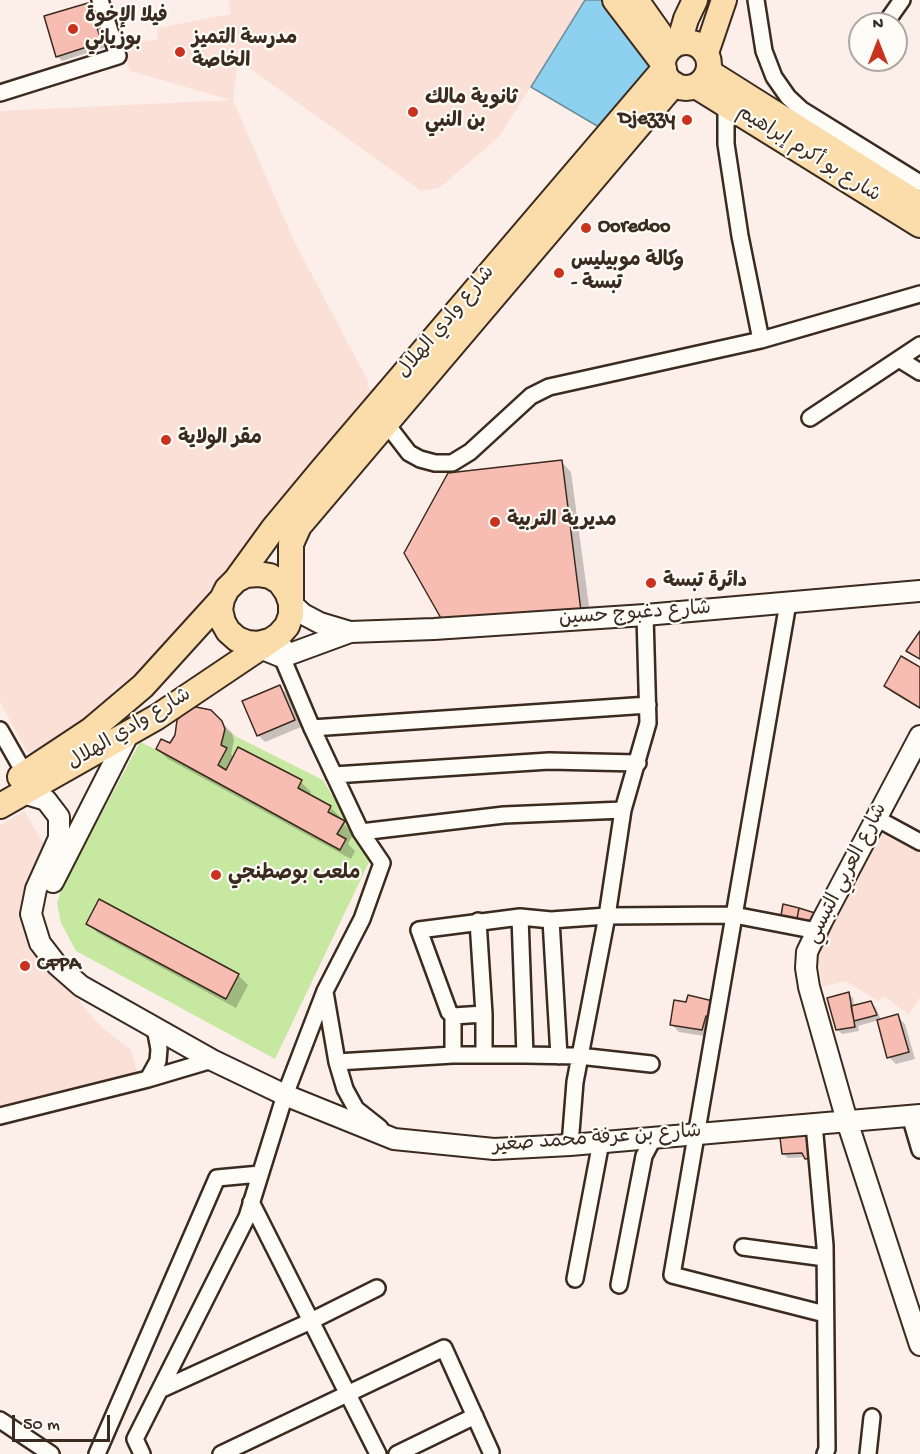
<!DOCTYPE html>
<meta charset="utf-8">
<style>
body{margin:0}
#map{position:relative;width:920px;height:1454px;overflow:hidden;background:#fcefe9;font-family:"Gochi Hand",sans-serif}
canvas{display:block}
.north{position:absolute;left:848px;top:12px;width:60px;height:60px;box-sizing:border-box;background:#fdfcf7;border:2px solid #afa8a0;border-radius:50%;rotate:0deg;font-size:16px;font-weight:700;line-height:24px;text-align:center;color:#3b2a1e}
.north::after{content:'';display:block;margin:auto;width:21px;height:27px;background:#c8321e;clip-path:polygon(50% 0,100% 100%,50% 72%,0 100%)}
.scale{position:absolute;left:12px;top:1415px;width:98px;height:27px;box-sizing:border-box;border:3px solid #3b2a1e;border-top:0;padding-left:8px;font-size:18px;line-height:21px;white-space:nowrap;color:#3b2a1e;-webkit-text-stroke:4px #fdfcf7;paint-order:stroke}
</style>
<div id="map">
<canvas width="920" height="1454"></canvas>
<div class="north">N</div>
<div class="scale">50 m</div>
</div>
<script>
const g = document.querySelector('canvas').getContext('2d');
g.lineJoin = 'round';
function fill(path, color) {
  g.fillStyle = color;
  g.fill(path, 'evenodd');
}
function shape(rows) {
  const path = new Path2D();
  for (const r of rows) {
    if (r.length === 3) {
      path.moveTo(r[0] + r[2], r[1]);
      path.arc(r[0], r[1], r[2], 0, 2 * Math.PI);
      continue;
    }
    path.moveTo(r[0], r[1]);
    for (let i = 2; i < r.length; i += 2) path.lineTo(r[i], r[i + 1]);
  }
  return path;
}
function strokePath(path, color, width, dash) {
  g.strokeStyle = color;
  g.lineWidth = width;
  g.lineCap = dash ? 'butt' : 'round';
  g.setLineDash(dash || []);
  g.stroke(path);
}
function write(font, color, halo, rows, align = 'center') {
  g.font = font + ' "Gochi Hand","Playpen Sans Arabic",sans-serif';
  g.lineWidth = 4.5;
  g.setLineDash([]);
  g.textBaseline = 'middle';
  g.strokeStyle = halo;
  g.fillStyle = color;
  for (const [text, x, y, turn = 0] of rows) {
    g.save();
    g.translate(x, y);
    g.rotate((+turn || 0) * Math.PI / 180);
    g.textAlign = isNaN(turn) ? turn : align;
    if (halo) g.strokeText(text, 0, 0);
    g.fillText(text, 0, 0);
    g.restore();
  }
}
fill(shape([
 [228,0,585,0,499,137,439,188,421,191,238,60,233,100,293,239,368,381,367,387,377,395,357,410,135,681,127,681,112,692,109,713,39,750,32,753,27,752,0,702,0,111,231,100,130,71,121,45,158,39,157,28,231,14],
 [24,811,50,854,31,890,40,952,92,1017,109,1033,131,1050,137,1072,0,1106,0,825],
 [884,832,920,853,920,997,909,1015,884,996,878,1001,846,981,822,987,817,952]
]), '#fbe0d8');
fill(shape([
 [196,707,211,710,222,721,225,729,237,737,323,780,370,860,275,1059,76,951,61,923,57,903,61,890,140,742,155,749,161,739,170,743,175,735,177,720,188,709]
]), '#c7e8a1');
const water = shape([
 [585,0,602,0,652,67,604,130,531,87,585,0]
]);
fill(water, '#8ed0ef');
strokePath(water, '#6d8e9b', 1.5);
fill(shape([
 [88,4,93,9,106,47,62,61,57,56],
 [561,461,571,472,591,621,453,630],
 [920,669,920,709,893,693,886,686],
 [280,687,287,694,301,727,265,742,258,735],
 [211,711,232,733,234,740,231,754,234,758,301,782,311,792,309,796,330,807,340,817,339,820,354,833,348,844,355,851,351,859,168,759,157,749,171,745],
 [87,923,238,975,248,985,236,1008,98,933],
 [848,994,853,998,854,1007,871,1003,876,1008,881,1020,897,1016,905,1024,915,1059,896,1064,889,1057,879,1020,858,1026,859,1031,842,1034,837,1029],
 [713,1002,710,1037,679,1032,672,1025],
 [808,1136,811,1163,806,1157,788,1158,783,1154]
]), '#0003');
const building = shape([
 [88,3,102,42,56,57,44,16,88,3],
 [562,460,581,611,442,620,404,553,448,473,562,460],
 [920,631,920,659,906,651,920,631],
 [901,656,920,667,920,708,884,686,901,656],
 [280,685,295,720,257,736,242,701,280,685],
 [196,707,211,710,222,721,225,729,221,745,227,748,218,765,226,770,238,747,302,780,298,788,331,806,328,812,345,821,337,834,346,839,340,850,156,749,161,739,170,743,175,735,177,720,188,709,196,707],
 [99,899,239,974,226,999,86,924,99,899],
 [783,904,799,908,796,924,780,921,783,904],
 [799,908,815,913,812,927,796,924,799,908],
 [849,992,855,1027,836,1030,827,998,849,992],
 [688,995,713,1001,710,1017,706,1016,702,1030,670,1025,674,1000,686,1002,688,995],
 [871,1001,877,1015,854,1021,851,1006,871,1001],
 [898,1014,909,1052,887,1058,877,1020,898,1014],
 [809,1134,813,1158,805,1159,802,1153,782,1154,780,1138,809,1134]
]);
fill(building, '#f8bdb2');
strokePath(building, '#3b2a1e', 1.5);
const minor = shape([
 [756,0,764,51,774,77,788,97,802,110,920,183],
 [885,24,902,0],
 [0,93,118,56,100,0],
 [726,104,726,144,740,236,761,340],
 [899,359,920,372],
 [382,418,409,453,420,459,435,463,452,463,470,452,531,396,549,387,761,340,920,294],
 [810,418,920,345],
 [788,603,672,1275,825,1314],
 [312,728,648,705],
 [0,730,25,774],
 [334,775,549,761,638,763],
 [876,818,920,842],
 [361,832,504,815,623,810],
 [520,917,525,1055],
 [551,920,559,1056],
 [478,921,484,1014,484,1055],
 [325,992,337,1062,345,1089,356,1109,380,1128],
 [453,1016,449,1012,419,930,520,917,551,920,607,916,734,915,817,931],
 [453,1055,453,1016,484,1014],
 [337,1062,453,1055,525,1055,579,1056,651,1064],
 [148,1079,158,1061,159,1049,155,1028],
 [0,1116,148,1079,212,1060],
 [910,1116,920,1150],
 [814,1124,825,1246,827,1449,825,1454],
 [570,1145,575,1082,607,916,623,810,648,723,645,615],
 [251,1202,378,1454],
 [743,1247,825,1258],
 [575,1279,601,1142],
 [619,1285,644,1156,654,1137],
 [160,1390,311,1321,377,1288],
 [0,1420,51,1454],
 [97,1454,217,1178,260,1174],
 [142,1454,135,1439,247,1217,285,1095,325,991,362,919,382,863,361,832,312,728,282,657,285,647],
 [221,1454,444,1348,491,1452],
 [397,1454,475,1416],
 [868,1454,872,1417]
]);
const tertiary = shape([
 [291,603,303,614,320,623,350,632],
 [250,644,282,657,350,632,434,629,645,615,920,591],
 [920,736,822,921,807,952,806,968,809,987,847,1121,920,1345],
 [23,793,46,800,59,817,59,838,36,889,31,914,40,943,57,965,81,986,212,1060,285,1095,394,1139,494,1149,570,1145,920,1115],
 [53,882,129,733]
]);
const primary = shape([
 [615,0,663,63],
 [636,0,660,34],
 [686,65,23],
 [679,43,686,19,695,0],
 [706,53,724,0],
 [709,72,920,205],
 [696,86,920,225],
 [236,580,273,529,322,470,664,69],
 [291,603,291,544,299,526,674,84],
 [20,777,91,730,143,686,222,599],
 [0,806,157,717,279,635,287,626,291,615,291,603,287,592,280,582,270,576,258,574,246,575,236,580,227,589,222,599,220,610,223,622,228,631,237,639,247,643,258,644,269,641]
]);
strokePath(minor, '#3b2a1e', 20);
strokePath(tertiary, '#3b2a1e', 24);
strokePath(primary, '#3b2a1e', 28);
strokePath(minor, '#fdfcf7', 15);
strokePath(tertiary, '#fdfcf7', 20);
strokePath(primary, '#fbddab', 24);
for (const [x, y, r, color] of [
 [73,29,6,"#c8321e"],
 [180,52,6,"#c8321e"],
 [413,112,6,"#c8321e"],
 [687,120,6,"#c8321e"],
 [586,228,6,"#c8321e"],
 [559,273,6,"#c8321e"],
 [166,440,6,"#c8321e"],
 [495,522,6,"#c8321e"],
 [651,583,6,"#c8321e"],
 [216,875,6,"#c8321e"],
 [25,966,6,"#c8321e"]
]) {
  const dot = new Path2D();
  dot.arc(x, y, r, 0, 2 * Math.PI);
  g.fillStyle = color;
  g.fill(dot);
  strokePath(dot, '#fdfcf7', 2);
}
write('bold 20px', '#3b2a1e', '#fdfcf7', [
 ["فيلا الإخوة",85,18],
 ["بوزياني",85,41],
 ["مدرسة التميز",192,40],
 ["الخاصة",192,63],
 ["ثانوية مالك",425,100],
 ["بن النبي",425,123],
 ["Djezzy",675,120,"right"],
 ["Ooredoo",598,228],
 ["وكالة موبيليس",571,262],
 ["- تبسة",571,285],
 ["مقر الولاية",178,440],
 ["مديرية التربية",507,522],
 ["دائرة تبسة",663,583],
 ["ملعب بوصطنجي",228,875],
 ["CFPA",37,966]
], 'left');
write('20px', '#3b2a1e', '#fdfcf7', [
 ["شارع بو أكرم إبراهيم",808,155,32],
 ["شارع وادي الهلال",447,323,-50],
 ["شارع دغبوج حسين",635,615,-4],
 ["شارع وادي الهلال",130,730,-31],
 ["شارع العربي التبسي",848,874,-63],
 ["شارع بن عرفة محمد صغير",597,1140,-4]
]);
</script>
